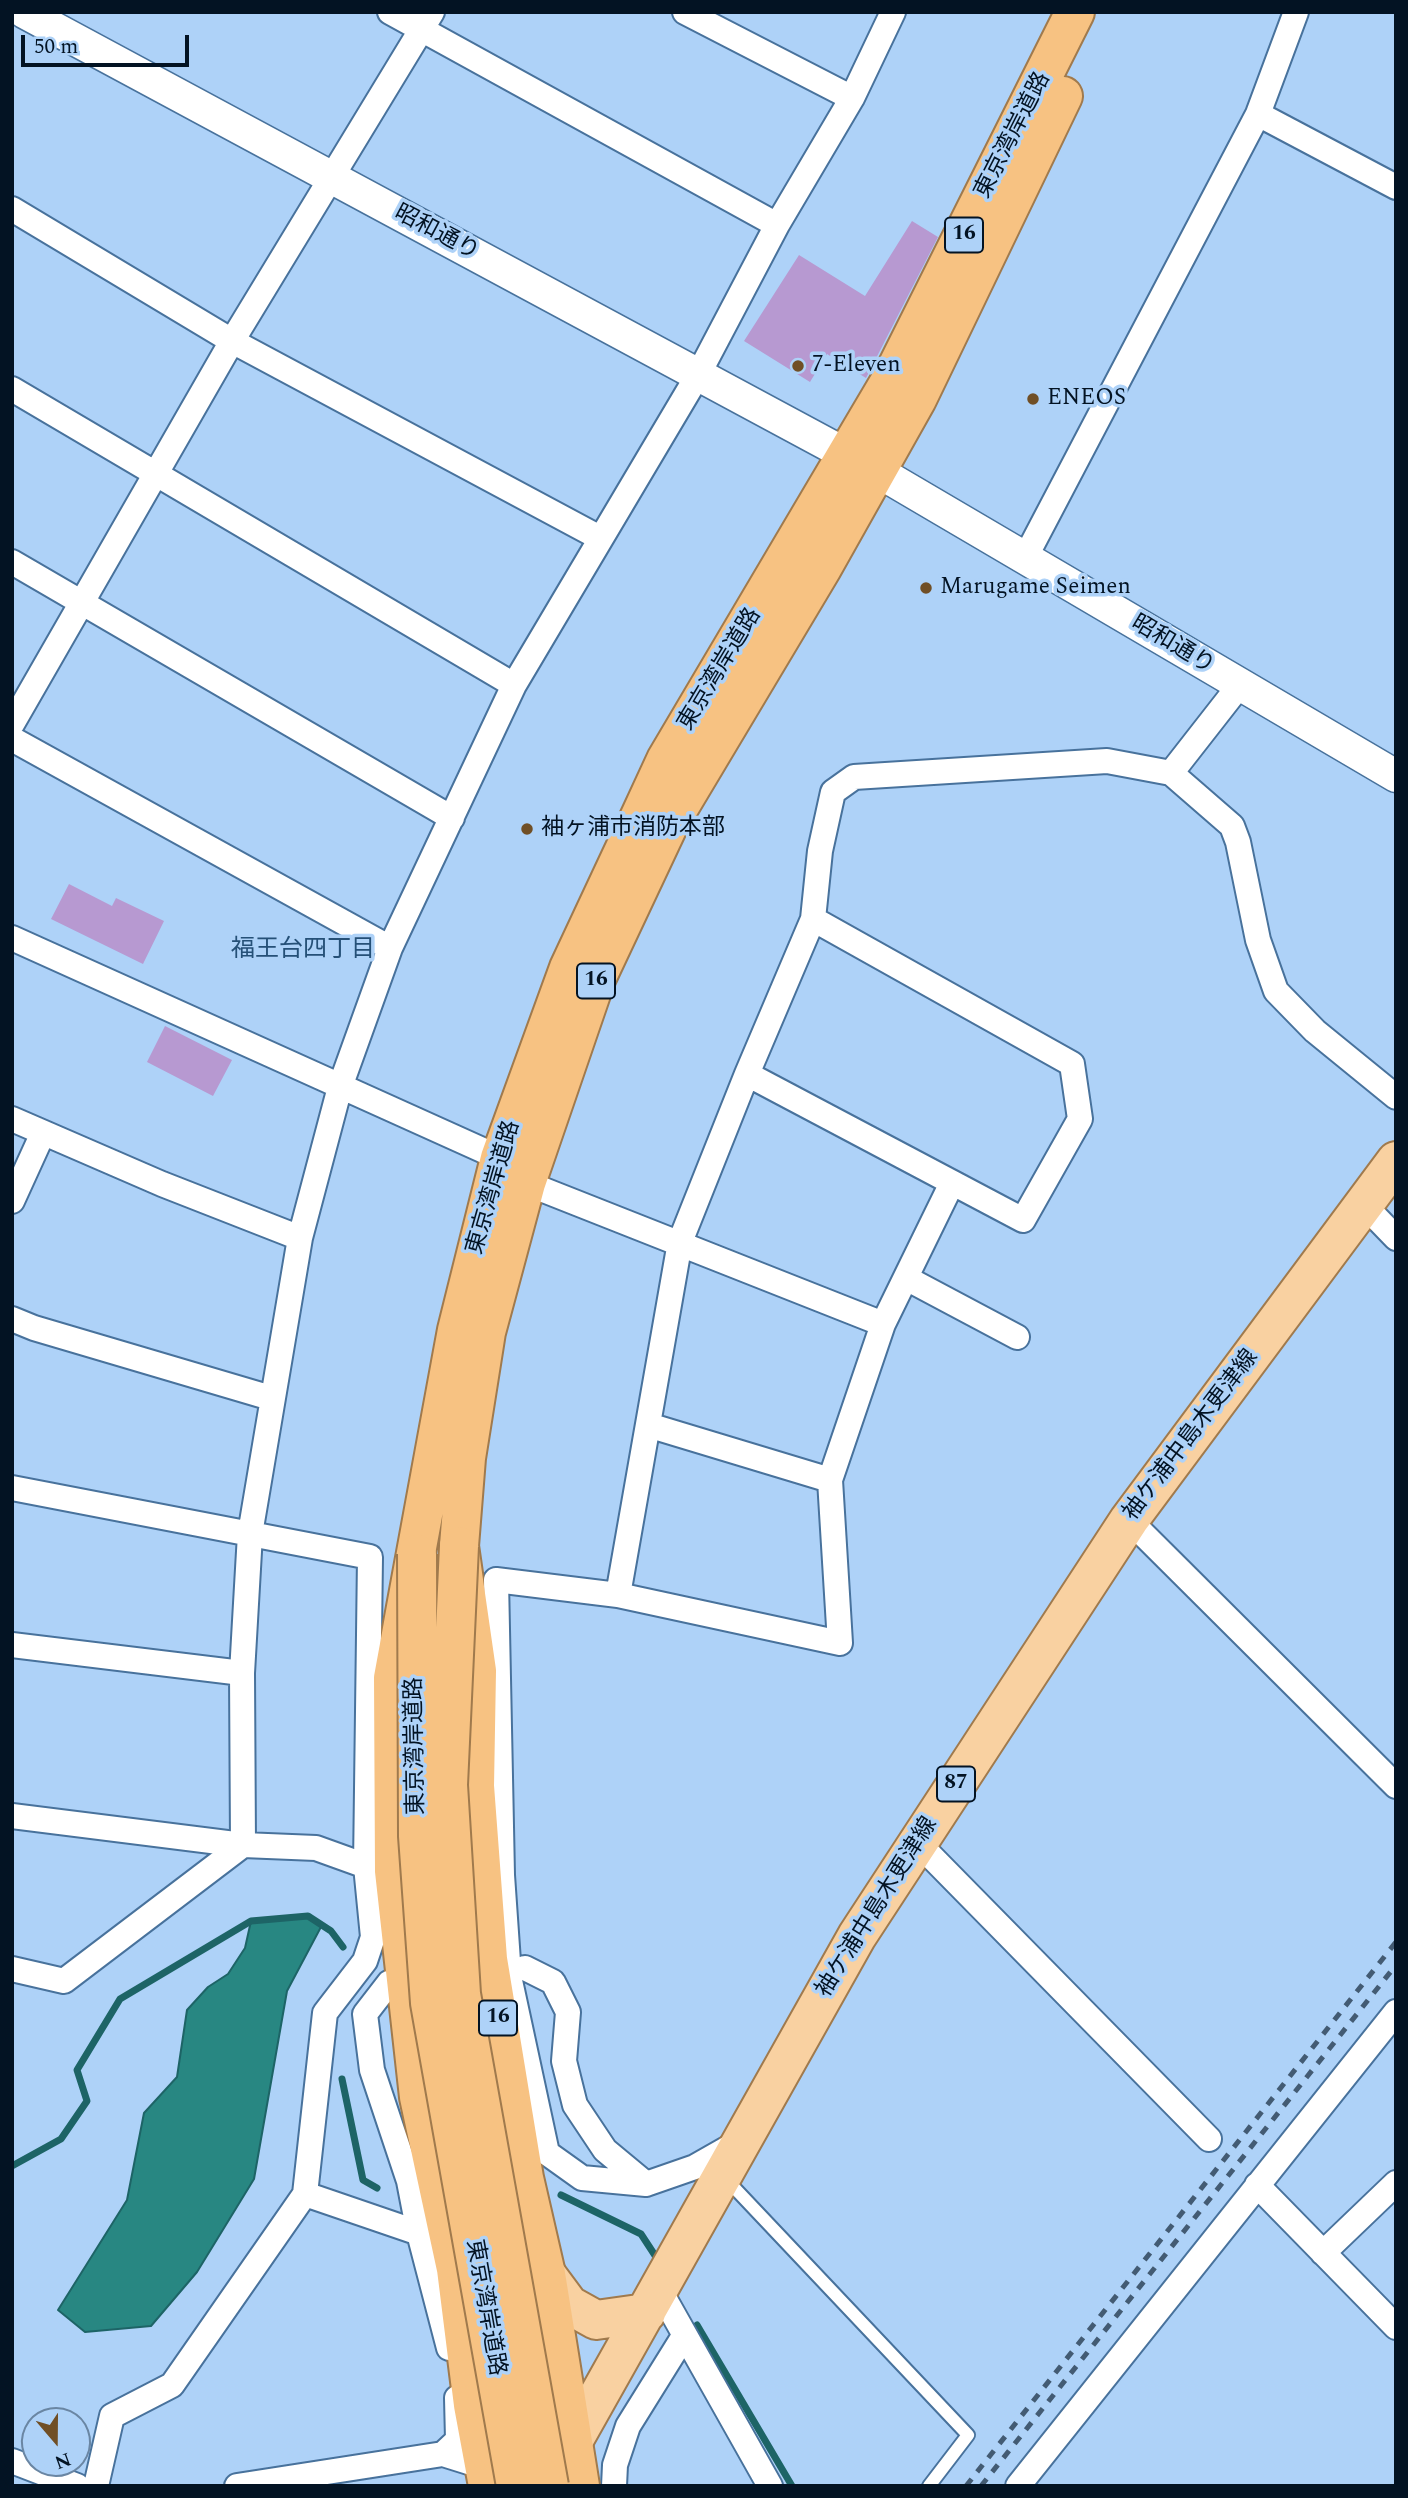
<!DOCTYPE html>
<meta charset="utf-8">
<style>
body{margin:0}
#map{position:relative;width:1408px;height:2498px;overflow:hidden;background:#aed2f8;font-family:Spectral,serif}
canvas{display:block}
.frame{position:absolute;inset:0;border:14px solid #031323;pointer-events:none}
.north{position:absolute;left:21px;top:2407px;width:70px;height:70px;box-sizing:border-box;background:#aed2f8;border:2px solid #6a86a3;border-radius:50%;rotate:160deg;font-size:19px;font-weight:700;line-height:28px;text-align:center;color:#031323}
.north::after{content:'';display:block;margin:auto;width:24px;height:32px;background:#704f26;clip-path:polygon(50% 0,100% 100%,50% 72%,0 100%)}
.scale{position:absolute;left:21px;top:35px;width:168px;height:32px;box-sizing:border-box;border:4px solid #031323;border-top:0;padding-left:9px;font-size:21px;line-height:24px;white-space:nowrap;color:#031323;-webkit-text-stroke:5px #aed2f8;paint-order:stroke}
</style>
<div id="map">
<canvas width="1408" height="2498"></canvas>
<div class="frame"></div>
<div class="north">N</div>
<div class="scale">50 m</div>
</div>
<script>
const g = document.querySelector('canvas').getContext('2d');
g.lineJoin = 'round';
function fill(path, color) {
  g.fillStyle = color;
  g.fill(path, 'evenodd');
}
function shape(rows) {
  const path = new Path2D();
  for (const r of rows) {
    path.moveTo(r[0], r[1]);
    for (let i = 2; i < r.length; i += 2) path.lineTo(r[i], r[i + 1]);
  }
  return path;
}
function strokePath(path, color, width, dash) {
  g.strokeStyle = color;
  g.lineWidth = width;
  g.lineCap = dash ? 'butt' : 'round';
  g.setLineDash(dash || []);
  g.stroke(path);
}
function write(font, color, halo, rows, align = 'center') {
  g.font = font + ' Spectral,"Noto Sans JP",serif';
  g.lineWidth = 7;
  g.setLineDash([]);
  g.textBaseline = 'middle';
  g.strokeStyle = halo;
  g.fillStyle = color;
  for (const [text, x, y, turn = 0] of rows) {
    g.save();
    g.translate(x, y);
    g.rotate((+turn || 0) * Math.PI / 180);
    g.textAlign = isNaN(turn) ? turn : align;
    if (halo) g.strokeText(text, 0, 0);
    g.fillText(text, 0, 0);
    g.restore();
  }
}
const water = shape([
 [308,1916,322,1925,287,1991,254,2179,197,2272,151,2326,85,2332,58,2310,127,2200,144,2113,177,2077,187,2010,208,1987,228,1974,245,1948,251,1921,308,1916]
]);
fill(water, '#288782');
strokePath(water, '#1d6466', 2);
strokePath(shape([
 [342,2079,363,2180,377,2188],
 [12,2166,61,2139,87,2101,77,2070,120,1999,251,1921,308,1916,331,1931,343,1947],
 [561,2195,641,2234,656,2257],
 [697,2325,792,2486]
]), '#1d6466', 7);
fill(shape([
 [912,221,938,237,866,378,827,354,810,382,744,341,799,255,865,296],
 [69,884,112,906,116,898,164,921,143,964,51,919],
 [165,1026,232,1060,213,1096,147,1062]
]), '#b799d1');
const service = shape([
 [726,2179,968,2435,929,2486]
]);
const minor = shape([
 [390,12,777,225],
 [685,12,852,98],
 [1258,114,1396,187],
 [12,209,232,341,600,538],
 [12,389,514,685],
 [1025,558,1258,114,1296,12],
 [12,562,452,818],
 [12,724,232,341,432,12],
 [12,739,390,948],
 [1171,773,1232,826,1238,842,1258,940,1276,991,1315,1031,1396,1097],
 [12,938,500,1158],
 [747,1074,1023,1220,1080,1119,1072,1064,813,919],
 [12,1119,162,1184,300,1238],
 [526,1183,883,1324],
 [12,1201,43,1133],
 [1365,1206,1396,1238],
 [906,1278,1017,1337],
 [12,1319,34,1328,271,1398],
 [648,1425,830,1480],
 [12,1488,370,1557,366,1866],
 [1129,1520,1396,1786],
 [618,1595,840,1643,830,1480,883,1324,951,1185],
 [12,1645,242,1673],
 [12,1816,243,1845,316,1848,366,1866,373,1937,365,1961,325,2013,305,2194,172,2385,112,2416,96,2486],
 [918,1843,1209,2139],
 [525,1968,553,1982,568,2012,564,2061,575,2105,605,2150,646,2184],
 [12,1969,64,1981,243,1845,242,1673,250,1534,300,1238,340,1087,390,948,514,685,698,375,777,225,852,98,893,12],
 [389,1983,365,2014,372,2070,409,2181,419,2233,449,2348],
 [739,2142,695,2167,646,2184,582,2178,547,2153,509,1976,502,1875,496,1580,618,1595,680,1242,747,1074,813,919,820,851,833,792,854,777,1107,761,1171,773,1239,686],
 [1257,2185,1396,2327],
 [305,2194,419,2233],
 [1323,2253,1396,2183],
 [659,2289,770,2486],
 [443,2454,458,2440,457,2398],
 [12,2461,77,2486],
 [237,2486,443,2454,494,2470],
 [614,2486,615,2465,628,2426,684,2336],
 [1018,2486,1396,2012]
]);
const tertiary = shape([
 [24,12,877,471,1396,776]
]);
const primary = shape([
 [546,2274,569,2305,596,2320,646,2313],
 [563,2459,857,1936,1129,1520,1396,1161]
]);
const trunk = shape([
 [488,2486,473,2405,456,2269,419,2097,394,1871,393,1678,457,1330,500,1158,569,968,642,812,666,760,889,383,1075,12],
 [580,2486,546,2274,524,2178,488,1959,475,1786,477,1671,459,1546,466,1458,486,1332,526,1183,596,979,669,824,822,568,917,399,1063,96]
]);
strokePath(service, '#48729c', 16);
strokePath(minor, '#48729c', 28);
strokePath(tertiary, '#48729c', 35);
strokePath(primary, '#a07a4d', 42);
strokePath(trunk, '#a07a4d', 42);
strokePath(service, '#fff', 12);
strokePath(minor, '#fff', 24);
strokePath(tertiary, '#fff', 32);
strokePath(primary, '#f9d1a1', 38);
strokePath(trunk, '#f7c282', 38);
strokePath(shape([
 [966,2486,1396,1942],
 [981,2486,1396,1965]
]), '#435b73', 5, [9, 9]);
const trunkBridge = shape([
 [459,1546,448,1785,461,1994,549,2486],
 [417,1554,418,1836,430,2003,516,2486]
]);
strokePath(trunkBridge, '#a07a4d', 42, []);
strokePath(trunkBridge, '#f7c282', 38);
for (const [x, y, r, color] of [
 [798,366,7,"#704f26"],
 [1033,399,7,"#704f26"],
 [926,588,7,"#704f26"],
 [527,829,7,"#704f26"]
]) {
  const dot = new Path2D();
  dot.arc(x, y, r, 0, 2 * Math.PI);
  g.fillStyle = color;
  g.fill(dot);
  strokePath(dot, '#aed2f8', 2.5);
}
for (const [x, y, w] of [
 [964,235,38],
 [596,981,38],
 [956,1784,38],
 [498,2018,38]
]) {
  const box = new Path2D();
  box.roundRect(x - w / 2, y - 17.5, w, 35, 5);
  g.fillStyle = '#aed2f8';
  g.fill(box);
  strokePath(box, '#031323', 2);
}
write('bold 21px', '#031323', null, [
 ["16",964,235],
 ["16",596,981],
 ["87",956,1784],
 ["16",498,2018]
]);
write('23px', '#031323', '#aed2f8', [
 ["東京湾岸道路",1014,136,-63],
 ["昭和通り",436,234,28],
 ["昭和通り",1172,646,31],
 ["東京湾岸道路",721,670,-59],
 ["東京湾岸道路",495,1188,-74],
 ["袖ケ浦中島木更津線",1192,1436,-53],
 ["東京湾岸道路",417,1746,-91],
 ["袖ケ浦中島木更津線",878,1908,-58],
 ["東京湾岸道路",484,2308,80]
]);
write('23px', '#031323', '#aed2f8', [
 ["7-Eleven",812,366],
 ["ENEOS",1047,399],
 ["Marugame Seimen",940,588],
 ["袖ヶ浦市消防本部",541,829]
], 'left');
write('24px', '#255077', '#aed2f8', [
 ["福王台四丁目",303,951]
]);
</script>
